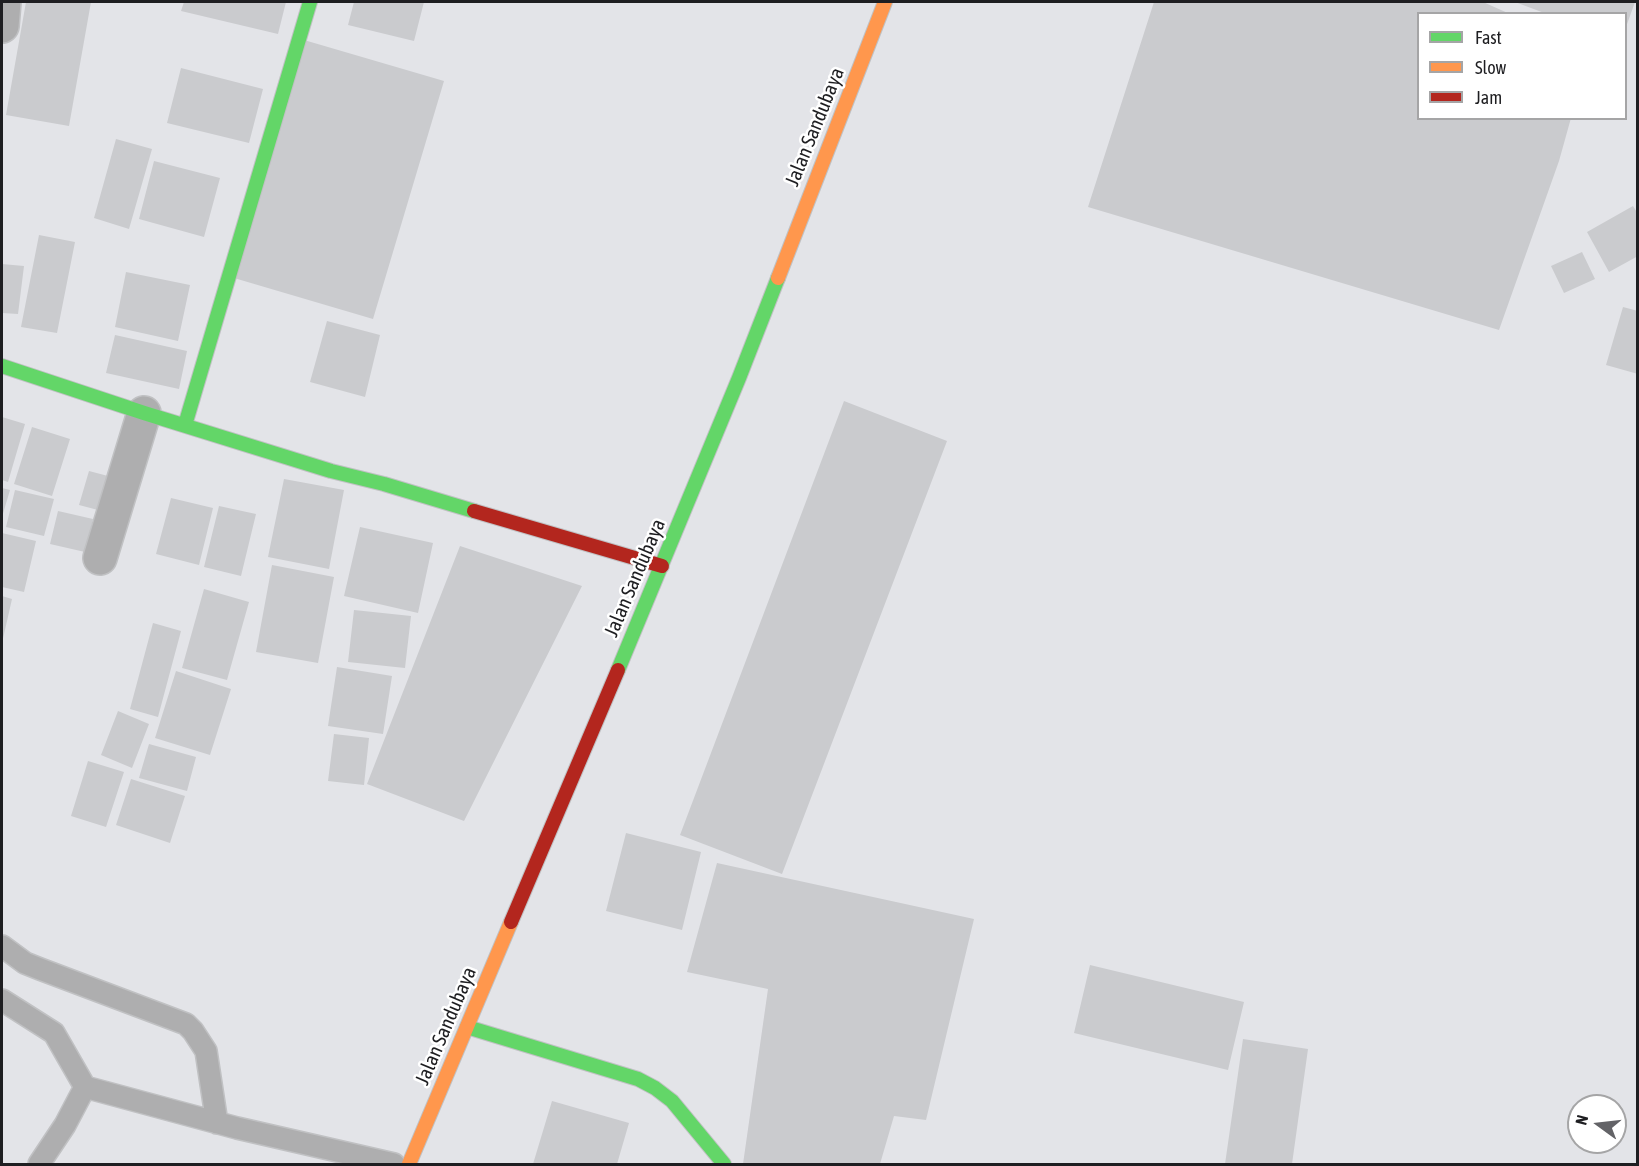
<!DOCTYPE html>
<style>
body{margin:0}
#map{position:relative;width:1639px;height:1166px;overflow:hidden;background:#e3e4e8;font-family:"Asap Condensed",sans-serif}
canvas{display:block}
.frame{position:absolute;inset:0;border:3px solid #1e1e21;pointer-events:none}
.legend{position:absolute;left:1417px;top:12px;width:210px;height:108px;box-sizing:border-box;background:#fff;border:2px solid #a5a5a6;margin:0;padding:8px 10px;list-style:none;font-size:18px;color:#1e1e21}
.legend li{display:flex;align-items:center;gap:12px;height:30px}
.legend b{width:30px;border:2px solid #a5a5a6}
.north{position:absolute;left:1567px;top:1094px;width:60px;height:60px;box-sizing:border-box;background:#fff;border:2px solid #a5a5a6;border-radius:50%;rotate:285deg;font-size:16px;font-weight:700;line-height:24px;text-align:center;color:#1e1e21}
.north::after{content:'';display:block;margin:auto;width:21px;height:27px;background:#636367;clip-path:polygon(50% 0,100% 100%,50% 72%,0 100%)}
</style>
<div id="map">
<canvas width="1639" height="1166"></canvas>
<div class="frame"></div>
<ul class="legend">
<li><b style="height:8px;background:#63d668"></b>Fast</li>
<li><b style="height:8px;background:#ff974d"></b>Slow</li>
<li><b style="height:8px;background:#b3261e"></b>Jam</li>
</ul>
<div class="north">N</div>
</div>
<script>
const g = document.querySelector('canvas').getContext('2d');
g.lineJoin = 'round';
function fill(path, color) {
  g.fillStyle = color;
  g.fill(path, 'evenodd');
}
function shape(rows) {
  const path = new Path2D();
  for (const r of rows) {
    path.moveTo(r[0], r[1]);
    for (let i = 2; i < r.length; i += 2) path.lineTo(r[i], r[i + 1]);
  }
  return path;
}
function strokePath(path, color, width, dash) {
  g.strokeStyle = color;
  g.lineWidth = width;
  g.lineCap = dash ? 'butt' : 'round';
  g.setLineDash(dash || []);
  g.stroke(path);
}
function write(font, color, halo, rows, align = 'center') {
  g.font = font + ' "Asap Condensed",sans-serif';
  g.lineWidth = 5;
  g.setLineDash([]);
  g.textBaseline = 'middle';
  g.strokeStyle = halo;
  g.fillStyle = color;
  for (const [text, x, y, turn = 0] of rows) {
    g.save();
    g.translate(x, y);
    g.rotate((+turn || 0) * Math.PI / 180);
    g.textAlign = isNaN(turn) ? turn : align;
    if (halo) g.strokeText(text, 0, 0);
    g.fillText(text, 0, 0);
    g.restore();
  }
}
fill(shape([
 [26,2,91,2,69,126,6,115],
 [184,2,286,2,278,34,181,11],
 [354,2,424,2,414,41,348,25],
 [1154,2,1483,2,1510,14,1418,14,1418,118,1571,118,1559,161,1499,330,1088,207],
 [1515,2,1635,2,1626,27,1626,14,1547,14],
 [304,40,444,81,373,319,234,278],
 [181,68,263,89,249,143,167,123],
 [116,139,152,149,129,229,94,218],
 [154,161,220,178,204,237,139,219],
 [1633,206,1638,214,1638,256,1609,272,1587,232],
 [39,235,75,242,57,333,21,327],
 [1582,252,1595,279,1564,293,1551,266],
 [2,264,24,266,18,314,2,313],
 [126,272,190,285,178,341,115,327],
 [1623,307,1638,311,1638,374,1606,365],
 [327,321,380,335,365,397,310,382],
 [115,335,187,351,179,389,106,373],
 [844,401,947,441,782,874,680,835],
 [2,417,25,424,8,482,2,480],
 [32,427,70,439,52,496,14,484],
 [89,471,108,476,98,510,79,505],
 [284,479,344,490,329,569,268,557],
 [2,488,10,490,2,517],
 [15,490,54,499,44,536,6,527],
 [171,498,213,508,199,565,156,554],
 [219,506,256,514,241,576,204,567],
 [58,511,93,519,85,552,50,544],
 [360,527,433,543,418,613,344,596],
 [2,533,36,541,24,592,2,587],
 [460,546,582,586,464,821,367,784],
 [272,565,334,577,318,663,256,652],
 [204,589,249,602,227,680,182,668],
 [2,596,12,599,2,643],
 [354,610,411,616,405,668,348,662],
 [153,623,181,631,158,717,130,709],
 [337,667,392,676,383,734,328,726],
 [176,671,231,689,210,755,155,738],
 [118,711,149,724,132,768,101,755],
 [334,734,369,738,364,785,328,781],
 [149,744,196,757,187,791,139,778],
 [88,761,124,772,106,827,71,816],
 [131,779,185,796,170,843,116,825],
 [626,833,701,852,682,930,606,911],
 [717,863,974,919,926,1120,894,1116,880,1164,743,1164,768,989,687,972],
 [1090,965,1244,1002,1228,1070,1074,1033],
 [1243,1039,1308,1049,1292,1164,1225,1164],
 [552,1101,629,1123,617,1164,533,1164]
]), '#cacbce');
const lane = shape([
 [2,946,25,963,40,969,186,1024,193,1031,206,1051,217,1123],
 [2,1000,54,1033,85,1087],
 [39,1164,65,1125,85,1087,237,1128,394,1164]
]);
const street = shape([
 [2,26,4,2],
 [100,558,144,413]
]);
const fast = shape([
 [2,366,144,413,331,471,384,484,474,511],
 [185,425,310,2],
 [618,670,739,378,778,278],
 [467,1027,638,1079,655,1088,672,1101,724,1164]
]);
const slow = shape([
 [778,278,885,2],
 [409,1164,511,922]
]);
const jam = shape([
 [474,511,662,566],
 [511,922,618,670]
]);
strokePath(lane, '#c0c1c3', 24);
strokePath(street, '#c0c1c3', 36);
strokePath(fast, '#c0c1c3', 16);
strokePath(slow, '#c0c1c3', 16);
strokePath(jam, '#c0c1c3', 16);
strokePath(lane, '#aeaeaf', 21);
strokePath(street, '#aeaeaf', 33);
strokePath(fast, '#63d668', 14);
strokePath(slow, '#ff974d', 14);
strokePath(jam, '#b3261e', 14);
write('20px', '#1e1e21', '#fff', [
 ["Jalan Sandubaya",815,127,-68],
 ["Jalan Sandubaya",635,578,-67],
 ["Jalan Sandubaya",446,1026,-67]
]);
</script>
